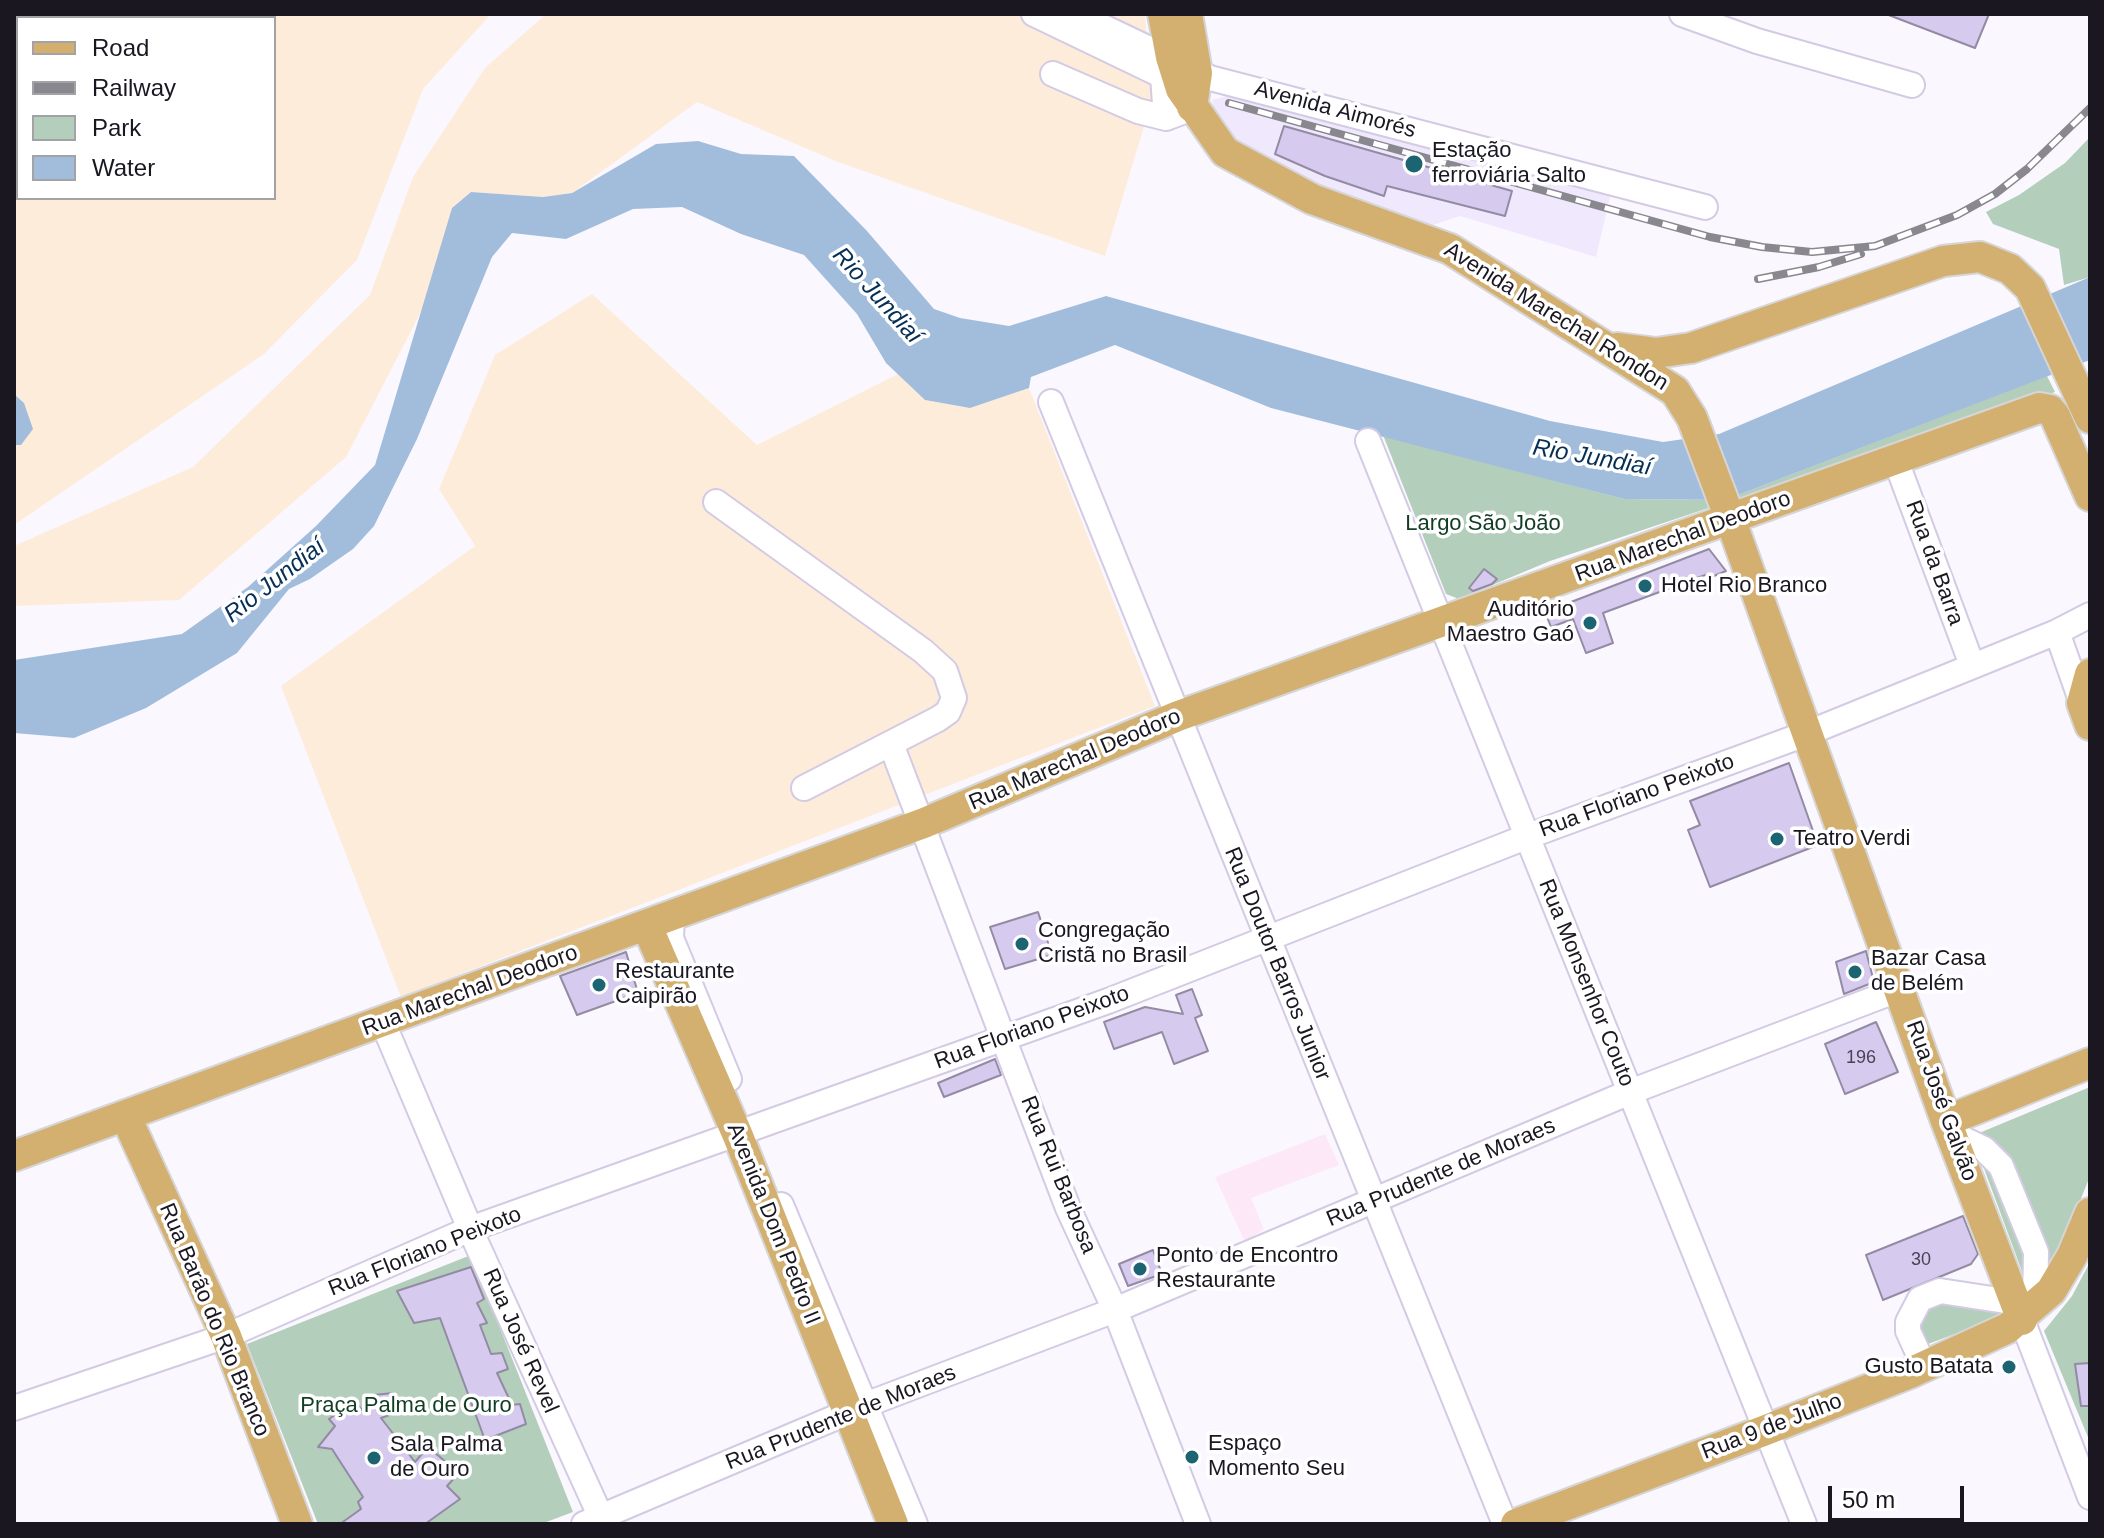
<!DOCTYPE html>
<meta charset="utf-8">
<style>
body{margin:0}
#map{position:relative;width:2104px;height:1538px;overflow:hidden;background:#faf8fe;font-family:Helvetica,sans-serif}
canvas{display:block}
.frame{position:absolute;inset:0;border:16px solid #1a1720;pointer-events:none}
.legend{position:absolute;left:16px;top:16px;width:260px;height:184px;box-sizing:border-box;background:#fff;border:2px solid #a3a2a6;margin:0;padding:10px 14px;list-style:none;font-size:24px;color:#1a1720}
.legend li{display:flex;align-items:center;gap:16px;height:40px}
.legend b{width:40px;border:2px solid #a3a2a6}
.scale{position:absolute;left:1828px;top:1486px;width:136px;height:36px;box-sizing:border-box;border:4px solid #1a1720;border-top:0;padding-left:10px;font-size:24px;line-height:28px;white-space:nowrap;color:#1a1720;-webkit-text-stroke:6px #fff;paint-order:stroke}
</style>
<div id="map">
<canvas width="2104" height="1538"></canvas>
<div class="frame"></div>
<ul class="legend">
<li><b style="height:10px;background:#d3b070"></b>Road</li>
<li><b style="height:10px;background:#8a888f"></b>Railway</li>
<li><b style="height:22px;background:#b3cebb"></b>Park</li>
<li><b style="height:22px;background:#a2bddc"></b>Water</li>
</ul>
<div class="scale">50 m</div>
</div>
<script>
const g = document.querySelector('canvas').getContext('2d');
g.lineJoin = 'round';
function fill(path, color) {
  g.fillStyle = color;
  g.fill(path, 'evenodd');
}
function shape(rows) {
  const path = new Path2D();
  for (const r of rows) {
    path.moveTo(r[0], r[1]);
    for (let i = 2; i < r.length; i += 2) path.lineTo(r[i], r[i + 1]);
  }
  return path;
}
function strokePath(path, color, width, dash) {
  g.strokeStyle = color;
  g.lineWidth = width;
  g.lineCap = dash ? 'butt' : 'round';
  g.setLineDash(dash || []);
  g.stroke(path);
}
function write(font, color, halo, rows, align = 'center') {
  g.font = font + ' Helvetica,sans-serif';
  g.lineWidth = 7;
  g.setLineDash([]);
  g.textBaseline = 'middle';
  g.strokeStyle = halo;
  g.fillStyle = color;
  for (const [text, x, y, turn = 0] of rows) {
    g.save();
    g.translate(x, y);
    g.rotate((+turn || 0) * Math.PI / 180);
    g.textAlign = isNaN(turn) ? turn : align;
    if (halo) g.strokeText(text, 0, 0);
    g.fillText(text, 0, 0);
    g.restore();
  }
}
fill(shape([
 [1227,96,1285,103,1611,193,1596,257,1460,216,1430,226,1310,185,1241,148,1218,124,1212,100]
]), '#f0e9fe');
fill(shape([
 [14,14,491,14,423,89,357,260,264,354,14,525],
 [18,18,274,18,274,198,18,198],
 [546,14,1145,14,1152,100,1105,256,838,162,697,102,572,193,543,197,471,192,452,208,428,298,346,457,179,600,14,606,14,546,193,467,370,295,413,177,485,68],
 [592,294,757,445,898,374,925,400,970,408,1029,388,1155,706,401,997,281,686,475,546,439,489,495,355]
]), '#feecdb');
fill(shape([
 [1325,1134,1339,1165,1251,1198,1264,1229,1245,1242,1215,1177]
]), '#fde8f8');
fill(shape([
 [2090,137,2090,277,2064,285,2059,249,1993,224,1986,212,2019,195,2065,163],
 [2047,376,2055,392,1550,561,1459,599,1446,594,1383,435,1624,499,1725,500],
 [2090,1087,2090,1176,2074,1216,2079,1224,2030,1293,1972,1136],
 [471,1255,573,1512,541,1524,318,1524,247,1344],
 [2090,1262,2090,1442,2044,1331,2072,1296],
 [1938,1302,2000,1311,2000,1317,1928,1344,1922,1342,1915,1331,1926,1309]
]), '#b3cebb');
fill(shape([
 [698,141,741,154,794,156,867,231,934,309,960,318,1009,326,1106,296,1550,421,1663,442,1719,434,2090,277,2090,360,1725,500,1624,499,1271,408,1115,345,1031,377,1029,388,970,408,925,400,886,363,857,314,804,255,741,234,682,207,633,209,566,239,512,233,492,257,417,439,374,526,353,549,310,579,289,589,237,653,146,708,74,738,14,733,14,660,182,634,248,587,316,526,375,465,452,208,471,192,543,197,572,193,656,144],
 [14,394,24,403,33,429,21,445,14,445]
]), '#a2bddc');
const building = shape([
 [1886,14,1989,14,1975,48,1886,14],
 [1284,126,1512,191,1505,216,1387,186,1384,196,1325,176,1275,154,1284,126],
 [1709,549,1726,571,1709,578,1708,574,1603,613,1613,643,1586,653,1573,619,1551,627,1545,612,1709,549],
 [1484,569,1497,579,1492,584,1473,591,1469,588,1484,569],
 [1789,763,1818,845,1710,887,1688,830,1700,825,1690,801,1789,763],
 [1038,912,1052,955,1005,969,990,927,1038,912],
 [1866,951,1874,982,1844,994,1836,962,1866,951],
 [626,952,638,993,577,1015,560,976,626,952],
 [1192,989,1202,1015,1195,1018,1208,1051,1174,1064,1162,1032,1114,1049,1104,1022,1145,1007,1183,1014,1176,995,1192,989],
 [1876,1022,1898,1072,1845,1094,1825,1044,1876,1022],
 [995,1059,1001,1075,944,1097,938,1083,995,1059],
 [1963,1216,1978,1254,1971,1264,1883,1300,1866,1255,1963,1216],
 [1153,1250,1162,1274,1128,1286,1119,1264,1153,1250],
 [471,1267,484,1299,477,1303,487,1323,480,1325,491,1354,502,1353,508,1369,497,1373,512,1405,520,1404,526,1424,485,1440,440,1318,414,1323,397,1291,471,1267],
 [2090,1363,2090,1406,2081,1406,2075,1364,2090,1363],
 [393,1393,395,1413,381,1418,415,1462,428,1447,459,1473,447,1486,460,1499,425,1524,340,1524,361,1509,358,1502,363,1497,332,1449,318,1447,335,1426,329,1419,356,1400,361,1410,374,1395,393,1393]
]);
fill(building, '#d6caef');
strokePath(building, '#938ba3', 2);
const minor = shape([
 [1034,14,1163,76,1166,118],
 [1076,14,1210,78,1705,207],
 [1682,14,1757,41,1912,85],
 [1053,74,1138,111,1166,118,1182,112],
 [1051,402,1505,1524],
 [1368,441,1804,1524],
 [1896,461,1972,665],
 [716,502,923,651,945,671,954,698,948,712,938,719,804,788],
 [2057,632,2082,703],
 [891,744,1068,1208,1115,1310,1198,1524],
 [672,917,671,938,729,1079],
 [383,1023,474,1238,604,1524],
 [1951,1133,1984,1149,2001,1166,2036,1252,2035,1306],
 [781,1205,915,1524],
 [2022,1320,2090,1497],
 [1924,1366,1908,1331,1908,1322,1920,1299,1940,1291,2012,1302],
 [14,1408,226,1336,470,1229,1108,1001,1526,837,1808,733,2057,632,2090,615],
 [584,1524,865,1405,1115,1310,1630,1092,1900,989]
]);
const major = shape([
 [1163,14,1171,57,1181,89,1225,152,1312,199,1450,249,1675,391,1692,418,1731,521,1946,1121,2022,1320],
 [1187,14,1197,73,1192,107],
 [1617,348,1656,353,1691,348,1943,261,1980,257,2010,269,2030,288,2090,418],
 [2090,674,2082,703,2090,725],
 [647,926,738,1136,893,1524],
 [126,1117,226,1336,297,1524],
 [1946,1121,2090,1063],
 [14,1156,924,823,1178,716,2039,408,2050,410,2055,416,2090,496],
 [1516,1524,1766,1430,1910,1373,2008,1328,2051,1291,2072,1256,2090,1213]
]);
strokePath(minor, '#d3cae4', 28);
strokePath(major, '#d6d5d7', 34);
strokePath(minor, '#fff', 24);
strokePath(major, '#d3b070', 30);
const rail = shape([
 [1229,103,1710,237,1762,247,1812,252,1875,246,1957,215,1995,194,2027,169,2090,108],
 [1758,279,1819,267,1861,254]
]);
strokePath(rail, '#8a888f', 8);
strokePath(rail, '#fff', 5, [15]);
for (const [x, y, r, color] of [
 [1414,164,10,"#1d6473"],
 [1645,586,8,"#1d6473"],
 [1590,623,8,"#1d6473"],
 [1777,839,8,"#1d6473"],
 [1022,944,8,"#1d6473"],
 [1855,972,8,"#1d6473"],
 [599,985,8,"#1d6473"],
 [1140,1269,8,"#1d6473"],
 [2009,1367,8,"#1d6473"],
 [1192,1457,8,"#1d6473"],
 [374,1458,8,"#1d6473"]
]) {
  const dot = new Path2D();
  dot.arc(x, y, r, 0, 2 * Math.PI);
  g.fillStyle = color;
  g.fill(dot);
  strokePath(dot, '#fff', 3);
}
write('18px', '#494454', null, [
 ["196",1861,1058],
 ["30",1921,1260]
]);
write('22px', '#1a1720', '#fff', [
 ["Avenida Aimorés",1335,110,15],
 ["Avenida Marechal Rondon",1556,317,32],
 ["Rua Marechal Deodoro",1683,537,-20],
 ["Rua da Barra",1934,563,70],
 ["Rua Marechal Deodoro",1075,760,-23],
 ["Rua Floriano Peixoto",1637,796,-20],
 ["Rua Doutor Barros Junior",1277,964,68],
 ["Rua Monsenhor Couto",1586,983,68],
 ["Rua Marechal Deodoro",470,991,-20],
 ["Rua Floriano Peixoto",1032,1028,-20],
 ["Rua José Galvão",1941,1101,70],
 ["Rua Prudente de Moraes",1441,1173,-23],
 ["Rua Rui Barbosa",1058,1175,68],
 ["Avenida Dom Pedro II",773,1224,68],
 ["Rua Floriano Peixoto",425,1252,-22],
 ["Rua Barão do Rio Branco",214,1320,67],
 ["Rua José Revel",520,1341,66],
 ["Rua Prudente de Moraes",841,1418,-22],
 ["Rua 9 de Julho",1772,1427,-21]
]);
write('22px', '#1a1720', '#fff', [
 ["Estação",1432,151],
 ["ferroviária Salto",1432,176],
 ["Hotel Rio Branco",1661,586],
 ["Auditório",1574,610,"right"],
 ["Maestro Gaó",1574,635,"right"],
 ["Teatro Verdi",1793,839],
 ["Congregação",1038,931],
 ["Cristã no Brasil",1038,956],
 ["Bazar Casa",1871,959],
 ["de Belém",1871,984],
 ["Restaurante",615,972],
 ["Caipirão",615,997],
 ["Ponto de Encontro",1156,1256],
 ["Restaurante",1156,1281],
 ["Gusto Batata",1993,1367,"right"],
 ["Espaço",1208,1444],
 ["Momento Seu",1208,1469],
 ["Sala Palma",390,1445],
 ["de Ouro",390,1470]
], 'left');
write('22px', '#113d24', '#fff', [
 ["Largo São João",1483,524],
 ["Praça Palma de Ouro",406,1406]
]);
write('italic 24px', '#062f56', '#fff', [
 ["Rio Jundiaí",877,296,48],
 ["Rio Jundiaí",1592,458,10],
 ["Rio Jundiaí",275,581,-38]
]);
</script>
